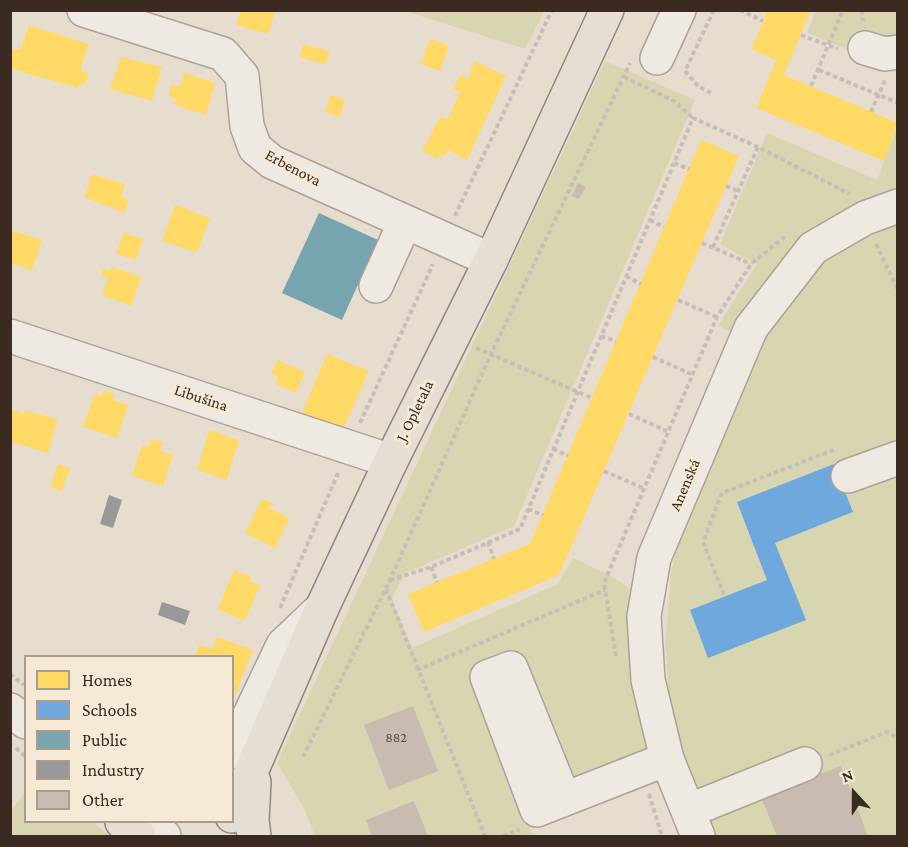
<!DOCTYPE html>
<meta charset="utf-8">
<style>
body{margin:0}
#map{position:relative;width:908px;height:847px;overflow:hidden;background:#e6ddcf;font-family:"Crimson Pro",serif}
canvas{display:block}
.frame{position:absolute;inset:0;border:12px solid #3b2a1f;pointer-events:none}
.legend{position:absolute;left:24px;top:655px;width:210px;height:168px;box-sizing:border-box;background:#f6ead6;border:2px solid #ab9d8d;margin:0;padding:8px 10px;list-style:none;font-size:18px;color:#3b2a1f}
.legend li{display:flex;align-items:center;gap:12px;height:30px}
.legend b{width:30px;border:2px solid #ab9d8d}
.north{position:absolute;left:824px;top:763px;width:60px;height:60px;-webkit-text-stroke:4px #f6ead6;paint-order:stroke;rotate:339deg;font-size:16px;font-weight:700;line-height:24px;text-align:center;color:#3b2a1f}
.north::after{content:'';display:block;margin:auto;width:21px;height:27px;background:#3b2a1f;clip-path:polygon(50% 0,100% 100%,50% 72%,0 100%)}
</style>
<div id="map">
<canvas width="908" height="847"></canvas>
<div class="frame"></div>
<ul class="legend">
<li><b style="height:16px;background:#ffd966"></b>Homes</li>
<li><b style="height:16px;background:#6fa8dc"></b>Schools</li>
<li><b style="height:16px;background:#76a5af"></b>Public</li>
<li><b style="height:16px;background:#999"></b>Industry</li>
<li><b style="height:16px;background:#cabbb0"></b>Other</li>
</ul>
<div class="north">N</div>
</div>
<script>
const g = document.querySelector('canvas').getContext('2d');
g.lineJoin = 'round';
function fill(path, color) {
  g.fillStyle = color;
  g.fill(path, 'evenodd');
}
function shape(rows) {
  const path = new Path2D();
  for (const r of rows) {
    path.moveTo(r[0], r[1]);
    for (let i = 2; i < r.length; i += 2) path.lineTo(r[i], r[i + 1]);
  }
  return path;
}
function strokePath(path, color, width, dash) {
  g.strokeStyle = color;
  g.lineWidth = width;
  g.lineCap = dash ? 'butt' : 'round';
  g.setLineDash(dash || []);
  g.stroke(path);
}
function write(font, color, halo, rows, align = 'center') {
  g.font = font + ' "Crimson Pro",serif';
  g.lineWidth = 6;
  g.setLineDash([]);
  g.textBaseline = 'middle';
  g.strokeStyle = halo;
  g.fillStyle = color;
  for (const [text, x, y, turn = 0] of rows) {
    g.save();
    g.translate(x, y);
    g.rotate((+turn || 0) * Math.PI / 180);
    g.textAlign = isNaN(turn) ? turn : align;
    if (halo) g.strokeText(text, 0, 0);
    g.fillText(text, 0, 0);
    g.restore();
  }
}
fill(shape([
 [405,11,544,10,544,11,525,49],
 [816,11,897,11,897,40,858,54,807,33],
 [605,61,695,100,514,526,405,573,392,599,412,648,558,584,573,558,611,576,639,594,650,747,528,823,533,836,315,836,304,808,277,763],
 [897,128,897,192,733,333,718,326,757,264,720,244,767,133,877,180],
 [897,224,897,836,716,836,681,747,669,698,665,644,671,574,678,543,762,344,784,311,822,263,845,246],
 [25,793,26,822,93,822,110,836,11,836,11,811]
]), '#d8d5b1');
fill(shape([
 [241,10,276,10,268,34,236,25],
 [768,10,811,10,784,75,898,123,884,161,756,108,776,60,751,49],
 [29,25,89,44,81,67,83,72,89,73,85,85,79,84,78,88,12,69,11,50,21,49],
 [430,39,449,46,440,71,421,64],
 [303,44,330,52,326,65,299,57],
 [121,57,162,67,152,101,110,89],
 [475,61,506,76,467,160,448,150,445,156,440,154,438,159,422,151,440,117,447,120,460,92,453,89,460,75,467,79],
 [184,73,215,83,206,115,174,105,176,99,168,96,172,84,180,87],
 [331,95,345,100,340,117,325,112],
 [701,140,739,156,559,575,424,632,408,594,530,544],
 [92,174,125,184,121,197,129,200,124,213,84,197],
 [175,205,210,218,197,253,162,241],
 [10,230,42,240,32,270,10,263],
 [123,233,143,239,136,260,116,254],
 [112,267,141,277,131,306,102,295,108,278,101,275,103,268,110,270],
 [327,354,369,371,343,430,301,415],
 [277,360,305,372,296,393,275,384,278,377,271,374],
 [104,390,115,394,113,400,128,405,117,438,83,427,95,394,102,396],
 [10,409,24,414,25,410,58,420,48,453,10,442],
 [209,430,239,440,227,480,197,470],
 [151,439,163,442,160,451,173,455,163,486,132,476,142,445,148,447],
 [58,464,70,468,62,491,50,487],
 [262,499,272,503,269,508,289,518,275,548,245,533],
 [234,570,251,577,250,581,260,585,245,621,218,609],
 [217,637,253,650,233,700,232,656,195,656,199,645,212,649]
]), '#ffd966');
fill(shape([
 [834,464,853,512,775,543,806,620,708,658,690,610,767,580,737,502]
]), '#6fa8dc');
fill(shape([
 [319,213,378,240,342,320,282,293]
]), '#76a5af');
fill(shape([
 [109,495,122,500,113,528,100,524],
 [162,602,190,611,185,625,158,615]
]), '#999');
fill(shape([
 [578,183,586,187,579,199,572,196],
 [413,706,438,771,389,790,364,725],
 [814,766,817,775,841,766,868,836,777,836,761,797],
 [414,801,428,836,372,836,366,820]
]), '#cabbb0');
const minor = shape([
 [84,10,223,54,242,76,247,126,255,148,272,162,491,260],
 [865,48,885,54,898,52],
 [657,58,679,10],
 [376,286,405,222],
 [10,336,391,461],
 [848,476,898,458],
 [10,710,26,722],
 [232,752,283,645,322,608],
 [564,799,511,668,487,677,537,810,667,759],
 [688,811,805,764],
 [146,822,164,836],
 [698,836,667,759,648,680,644,616,654,558,751,328,813,248,865,218,898,206]
]);
const major = shape([
 [254,782,252,820,254,836],
 [232,816,322,608,391,461,491,260,607,10],
 [122,822,139,836]
]);
strokePath(minor, '#aba298', 36);
strokePath(major, '#91887f', 36);
strokePath(shape([
 [740,10,763,21],
 [862,10,863,21],
 [801,35,838,49],
 [819,70,898,103],
 [624,77,674,101,693,118],
 [811,86,843,10],
 [711,93,698,86,685,71,714,10],
 [871,112,885,80],
 [674,163,689,169],
 [726,186,738,191],
 [455,216,552,10],
 [650,220,664,227],
 [702,243,751,264],
 [876,244,898,290],
 [713,247,758,147],
 [626,276,641,284],
 [678,300,717,317],
 [601,336,616,341],
 [476,348,592,398],
 [653,357,691,374],
 [629,414,667,431],
 [360,423,433,264],
 [553,449,568,456],
 [604,471,643,488],
 [528,509,543,515],
 [488,542,494,559],
 [431,567,437,582],
 [390,580,431,567,520,529,693,118,758,147,850,194],
 [386,589,485,836],
 [724,595,703,542,722,493,836,449],
 [280,608,339,471],
 [616,656,604,583,717,317,751,264,787,235],
 [417,670,605,590],
 [10,674,24,685],
 [16,748,26,757],
 [829,755,887,732,898,738],
 [303,757,390,580,491,354,630,63],
 [649,794,662,836],
 [503,836,520,830]
]), '#c7bfb7', 4, [4.5, 3]);
strokePath(minor, '#eee9e1', 33);
strokePath(major, '#e5ded2', 33);
write('14px', '#5f4e43', null, [
 ["882",396,738]
]);
write('16px', '#3b2a1f', '#f6ead6', [
 ["Erbenova",293,168,28],
 ["Libušina",201,398,18],
 ["J. Opletala",415,411,-64],
 ["Anenská",685,485,-67]
]);
</script>
